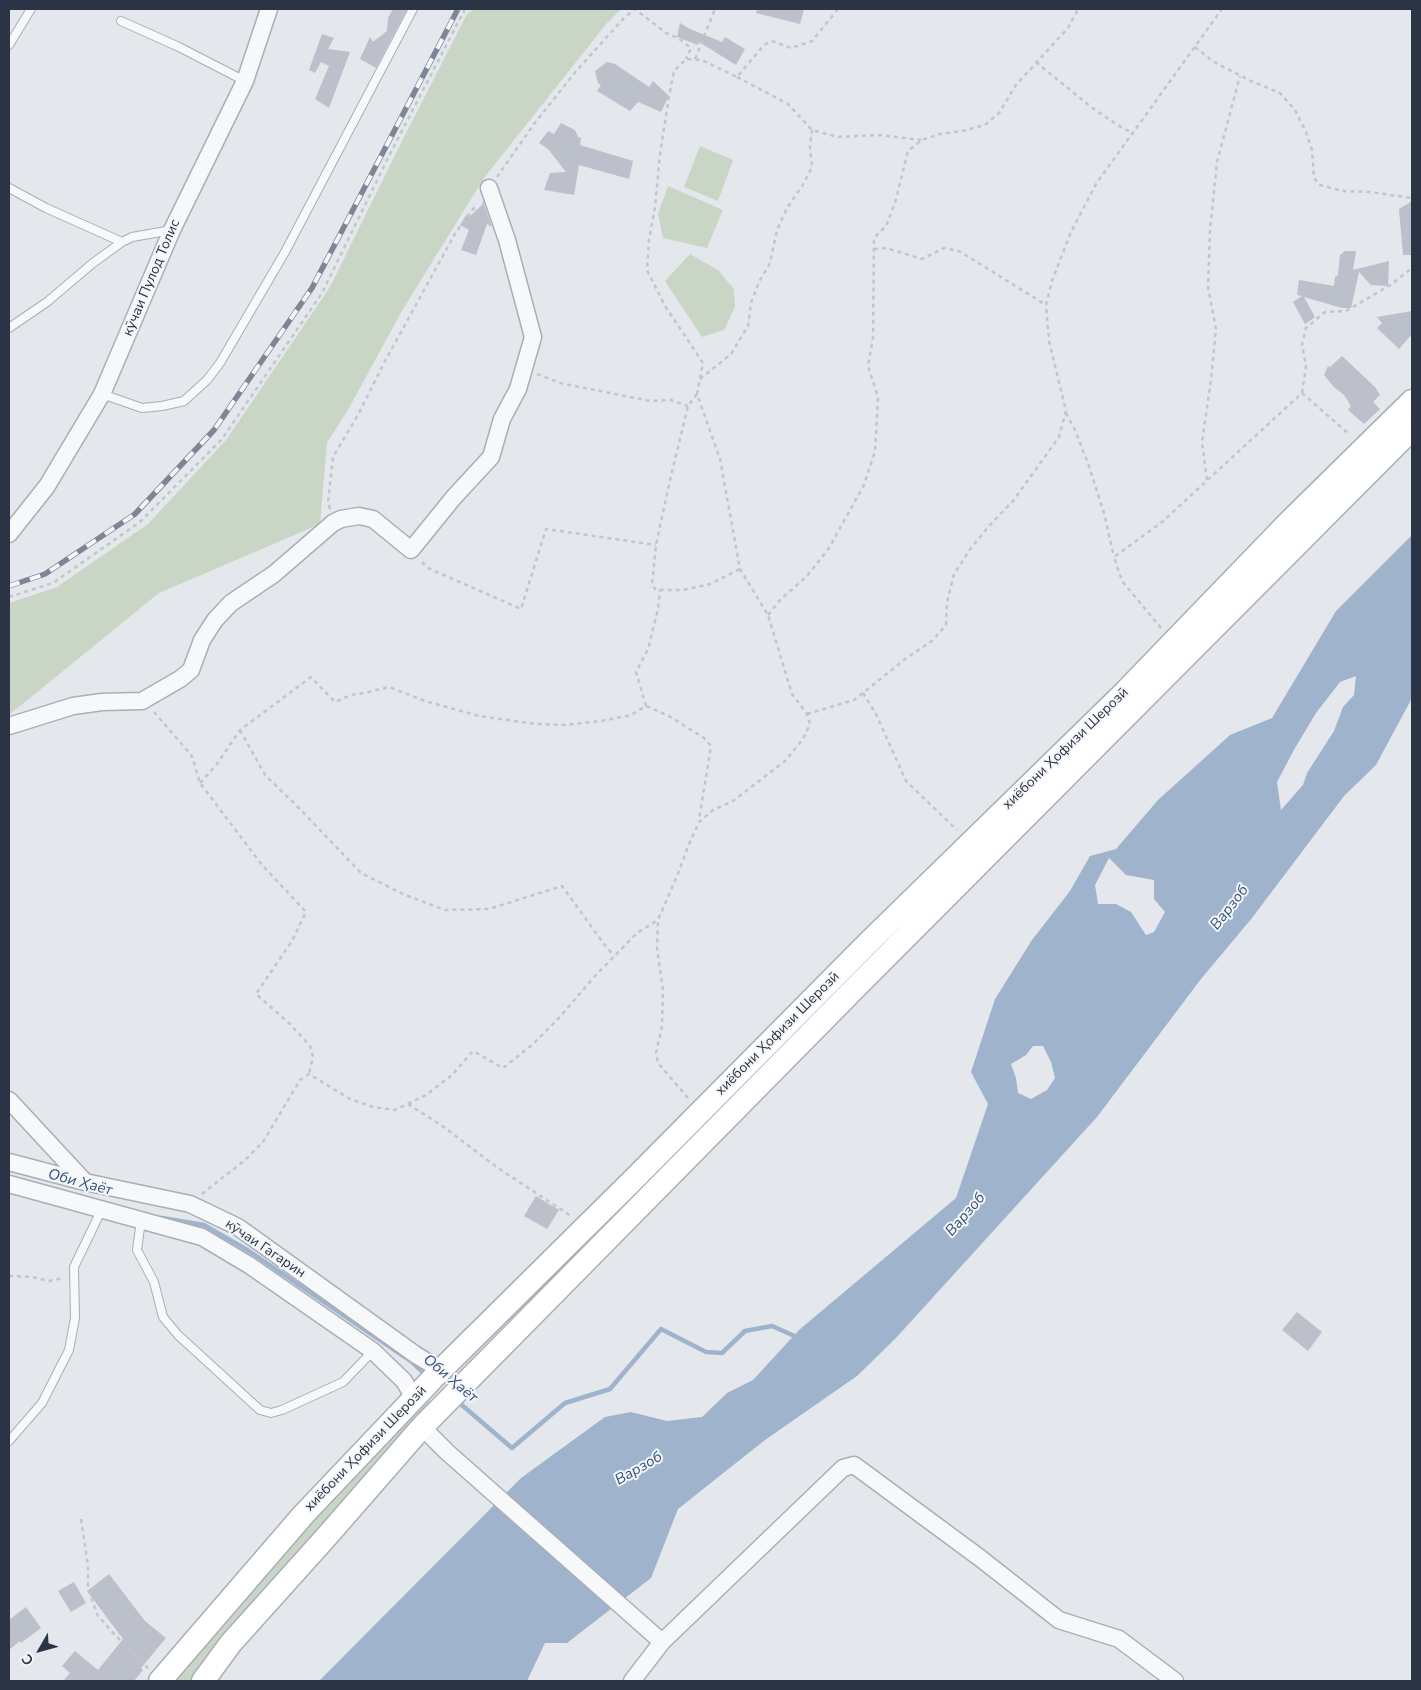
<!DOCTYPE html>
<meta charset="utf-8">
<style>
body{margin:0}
#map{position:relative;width:1421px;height:1690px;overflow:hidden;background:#e4e7ec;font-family:"Nunito Sans",sans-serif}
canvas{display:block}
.frame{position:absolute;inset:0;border:10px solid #2b3445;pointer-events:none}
.north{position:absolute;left:15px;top:1625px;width:50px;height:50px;-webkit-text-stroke:4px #f4f6f9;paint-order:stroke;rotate:232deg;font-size:14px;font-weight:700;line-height:20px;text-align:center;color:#2b3445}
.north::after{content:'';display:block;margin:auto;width:18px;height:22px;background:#2b3445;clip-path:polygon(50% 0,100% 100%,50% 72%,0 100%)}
</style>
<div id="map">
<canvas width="1421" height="1690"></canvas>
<div class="frame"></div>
<div class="north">С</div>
</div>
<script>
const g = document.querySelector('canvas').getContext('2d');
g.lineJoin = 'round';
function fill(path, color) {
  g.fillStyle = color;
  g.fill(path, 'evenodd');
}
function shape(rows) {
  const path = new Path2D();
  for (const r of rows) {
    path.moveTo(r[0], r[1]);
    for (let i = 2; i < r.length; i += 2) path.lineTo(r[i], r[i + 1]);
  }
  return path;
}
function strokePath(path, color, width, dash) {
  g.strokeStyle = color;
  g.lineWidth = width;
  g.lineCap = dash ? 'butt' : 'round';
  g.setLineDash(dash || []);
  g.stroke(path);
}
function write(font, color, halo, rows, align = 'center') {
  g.font = font + ' "Nunito Sans",sans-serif';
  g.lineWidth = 4;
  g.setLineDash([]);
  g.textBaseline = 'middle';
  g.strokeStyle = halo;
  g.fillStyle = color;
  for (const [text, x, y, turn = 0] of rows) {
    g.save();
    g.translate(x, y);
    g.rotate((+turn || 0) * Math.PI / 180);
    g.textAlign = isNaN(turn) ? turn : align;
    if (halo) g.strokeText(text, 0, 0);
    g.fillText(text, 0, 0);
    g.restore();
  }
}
fill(shape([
 [474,9,621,9,607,23,484,178,403,309,349,408,327,443,320,524,159,593,9,715,9,603,57,587,148,524,226,440,330,287,399,147,467,14],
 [700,146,733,160,718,201,684,187],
 [668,186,723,210,707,248,663,238,658,214],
 [690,254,718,270,734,289,735,307,724,330,702,337,665,281],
 [425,1396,438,1411,202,1681,168,1681]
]), '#c9d6c5');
fill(shape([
 [1412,535,1412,698,1376,765,1344,796,1252,918,1201,979,1097,1117,895,1339,857,1376,765,1440,678,1509,651,1578,567,1643,545,1643,527,1681,319,1681,521,1478,605,1417,631,1412,667,1421,702,1417,727,1393,753,1380,799,1330,956,1198,988,1104,971,1072,995,999,1032,940,1070,891,1090,856,1116,849,1158,800,1230,735,1272,718,1336,611],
 [1356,676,1354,695,1343,707,1334,731,1307,773,1303,785,1281,810,1277,782,1295,748,1316,713,1340,682],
 [1109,858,1126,875,1154,880,1154,899,1165,912,1154,932,1146,935,1131,912,1116,904,1098,904,1095,885],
 [1033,1046,1043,1046,1051,1062,1055,1078,1047,1090,1031,1099,1018,1093,1016,1078,1011,1064,1026,1055]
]), '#9fb4cc');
strokePath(shape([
 [162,1218,204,1225,249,1251,412,1362,427,1376],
 [456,1400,512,1448,565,1403,610,1389,661,1329,706,1352,722,1353,745,1331,772,1326,799,1338]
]), '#9fb4cc', 4.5);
fill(shape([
 [393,9,407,9,376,68,360,59,370,37,373,42,387,31,388,18],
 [757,9,804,9,800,24,756,13],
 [680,23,690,29,722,42,725,37,745,49,736,65,699,42,698,45,677,37],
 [322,34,334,38,328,49,350,52,329,108,315,99,329,66,321,62,315,73,309,70],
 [607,62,615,64,649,87,653,81,669,96,661,112,638,102,630,111,597,91,601,85,598,83,595,71],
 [561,123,575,130,578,137,581,138,580,145,633,161,629,179,579,165,574,195,544,190,550,173,566,172,548,149,539,143,548,131,554,134],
 [483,201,492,227,487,224,476,255,461,250,469,230,460,225,466,215,470,216,482,205],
 [1412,201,1412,255,1403,255,1399,209],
 [1345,251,1356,251,1353,270,1389,261,1388,286,1371,285,1359,272,1351,308,1342,308,1304,297,1315,317,1305,324,1293,302,1302,296,1297,295,1299,280,1334,286,1335,277,1338,275,1340,255],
 [1412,311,1412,334,1399,349,1377,328,1382,323,1377,317],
 [1342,356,1375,387,1380,395,1373,402,1380,409,1364,424,1348,410,1351,406,1344,395,1334,387,1324,375,1328,366,1330,367],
 [536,1196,559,1210,547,1229,524,1216],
 [1297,1312,1322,1332,1308,1351,1282,1330],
 [109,1574,145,1621,166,1638,141,1668,143,1670,134,1681,63,1681,70,1673,62,1666,75,1651,98,1670,123,1639,87,1591],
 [74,1582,86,1603,71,1612,58,1591],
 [26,1607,41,1628,21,1643,20,1641,9,1650,9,1620]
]), '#bbc0ca');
const lane = shape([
 [121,21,179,47,245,81],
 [9,45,31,9],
 [9,188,46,208,122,242,132,237,172,230],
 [9,328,47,302,93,263,122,242],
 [102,394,142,408,162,406,184,401,207,380,220,363,285,252,413,9],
 [141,1220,137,1250,154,1282,163,1317,178,1335,260,1410,271,1413,282,1410,343,1382,373,1351],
 [9,1441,42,1403,69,1350,75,1318,74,1267,101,1211]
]);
const street = shape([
 [9,534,47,486,102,394,172,230,245,81,269,9],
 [9,726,73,706,102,702,142,701,180,679,191,670,202,640,215,620,231,603,274,574,333,523,341,519,359,516,373,519,411,550,454,497,491,457,502,419,518,389,533,337,507,240,489,188],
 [9,1100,85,1182],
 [9,1162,85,1182,190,1204,238,1227,416,1355,441,1370],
 [9,1184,202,1237,249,1265,373,1351,404,1381,414,1398],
 [422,1427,447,1452,662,1642],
 [632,1681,662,1642,843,1468,854,1465,980,1558,1059,1620,1119,1639,1175,1681]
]);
const secondary = shape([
 [160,1681,304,1514,437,1374,635,1178,869,942,1125,692,1291,520,1412,401],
 [203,1681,231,1643,328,1535,422,1427,856,987,1412,429]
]);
strokePath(lane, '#a9aeb7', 10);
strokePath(street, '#a9aeb7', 19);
strokePath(secondary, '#a9aeb7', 25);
strokePath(shape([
 [1195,47,1214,62,1251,81,1280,93,1295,110,1306,132,1312,150,1314,178,1320,185,1342,191,1370,192,1412,198],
 [695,59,715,9],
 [1036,62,1091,107,1116,124,1132,133],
 [737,77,788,104,812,130,838,137,879,135,921,140],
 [497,177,534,124,577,70,625,17,635,9,666,33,678,38,691,48,686,59],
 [874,249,886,248,922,259,944,248,959,251,1046,305],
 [537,374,560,383,650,401,671,400,688,406],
 [700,379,731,354,748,326,751,303,759,282,770,263,777,230,787,208,804,183,812,167,810,147,812,130],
 [1302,393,1306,367,1302,344,1306,328,1325,312,1346,311,1392,284,1412,268],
 [697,394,688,406,670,480,656,545,652,585,656,590,683,590,710,584,740,569],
 [1066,413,1075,430,1089,466,1104,513,1114,557],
 [1207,480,1202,442,1211,380,1216,329,1208,287,1210,230,1217,162,1240,76],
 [330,509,328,502,333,457,359,413,385,361,456,232,477,204],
 [422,562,428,568,521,609,546,529,656,545],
 [9,597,53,583,140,522,222,439,322,293,390,154,465,9],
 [768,615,780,600,807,576,829,548,864,485,875,451,878,397,868,366,873,338,874,238,886,226,895,203,908,151,922,140,940,134,962,131,985,125,999,113,1016,85,1068,28,1078,9],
 [1161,628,1122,581,1114,557,1162,522,1302,393,1350,435],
 [863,693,876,714,906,781,957,830],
 [646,706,636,672,648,649,658,609,660,590],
 [154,712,192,756,200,783,262,865,306,912,292,941,256,994,290,1024,310,1046,313,1057,309,1074],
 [807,714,854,700,904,660,933,640,946,625,947,602,954,574,971,548,989,526,1013,501,1059,437,1066,411,1049,341,1046,305,1052,281,1071,232,1096,184,1222,9],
 [240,730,265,775,299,808,361,873,403,894,445,910,489,909,562,886,604,944,614,956],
 [200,783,217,764,240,730,311,677,335,702,351,695,364,693,389,687,425,701,479,716,536,724,566,725,607,720,631,715,646,706,669,716,704,738,711,746,699,820],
 [688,1098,658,1063,656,1053,662,1026,663,990,657,948,658,920,677,876,689,844,699,822,713,810,733,801,785,761,803,739,810,724,807,714,792,694,768,615,740,569,720,459,697,394,703,363,665,306,647,270,649,240,655,207,660,154,669,97,674,71,686,59,702,60,737,77,764,45,772,41,791,48,812,41,838,9],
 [408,1104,441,1125,498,1168,571,1216],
 [202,1194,245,1160,263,1142,300,1080,309,1074,350,1099,373,1107,395,1110,426,1095,452,1075,473,1051,503,1068,533,1044,558,1019,595,976,637,933,658,920],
 [9,1276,32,1277,49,1281,63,1278],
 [81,1519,88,1566,88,1589,98,1616,115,1635,148,1668]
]), '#c2c5cb', 2.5, [4, 4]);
strokePath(lane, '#f7f8fa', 8);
strokePath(street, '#f7f8fa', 16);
strokePath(secondary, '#fff', 22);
const rail = shape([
 [9,586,45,574,135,514,214,430,312,288,458,9]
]);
strokePath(rail, '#7d8696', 5.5);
strokePath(rail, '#f4f6f9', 4, [11]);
write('14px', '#2b3445', '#f4f6f9', [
 ["кӯчаи Пулод Толис",152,278,-67],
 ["хиёбони Ҳофизи Шерозӣ",1066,749,-44],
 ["хиёбони Ҳофизи Шерозӣ",778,1034,-45],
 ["кӯчаи Гагарин",265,1249,34],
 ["хиёбони Ҳофизи Шерозӣ",366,1449,-46]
]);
write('italic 15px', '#34527a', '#f4f6f9', [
 ["Варзоб",1230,908,-52],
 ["Оби Ҳаёт",80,1183,15],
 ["Варзоб",966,1215,-49],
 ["Оби Ҳаёт",450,1379,40],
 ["Варзоб",639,1469,-30]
]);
</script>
